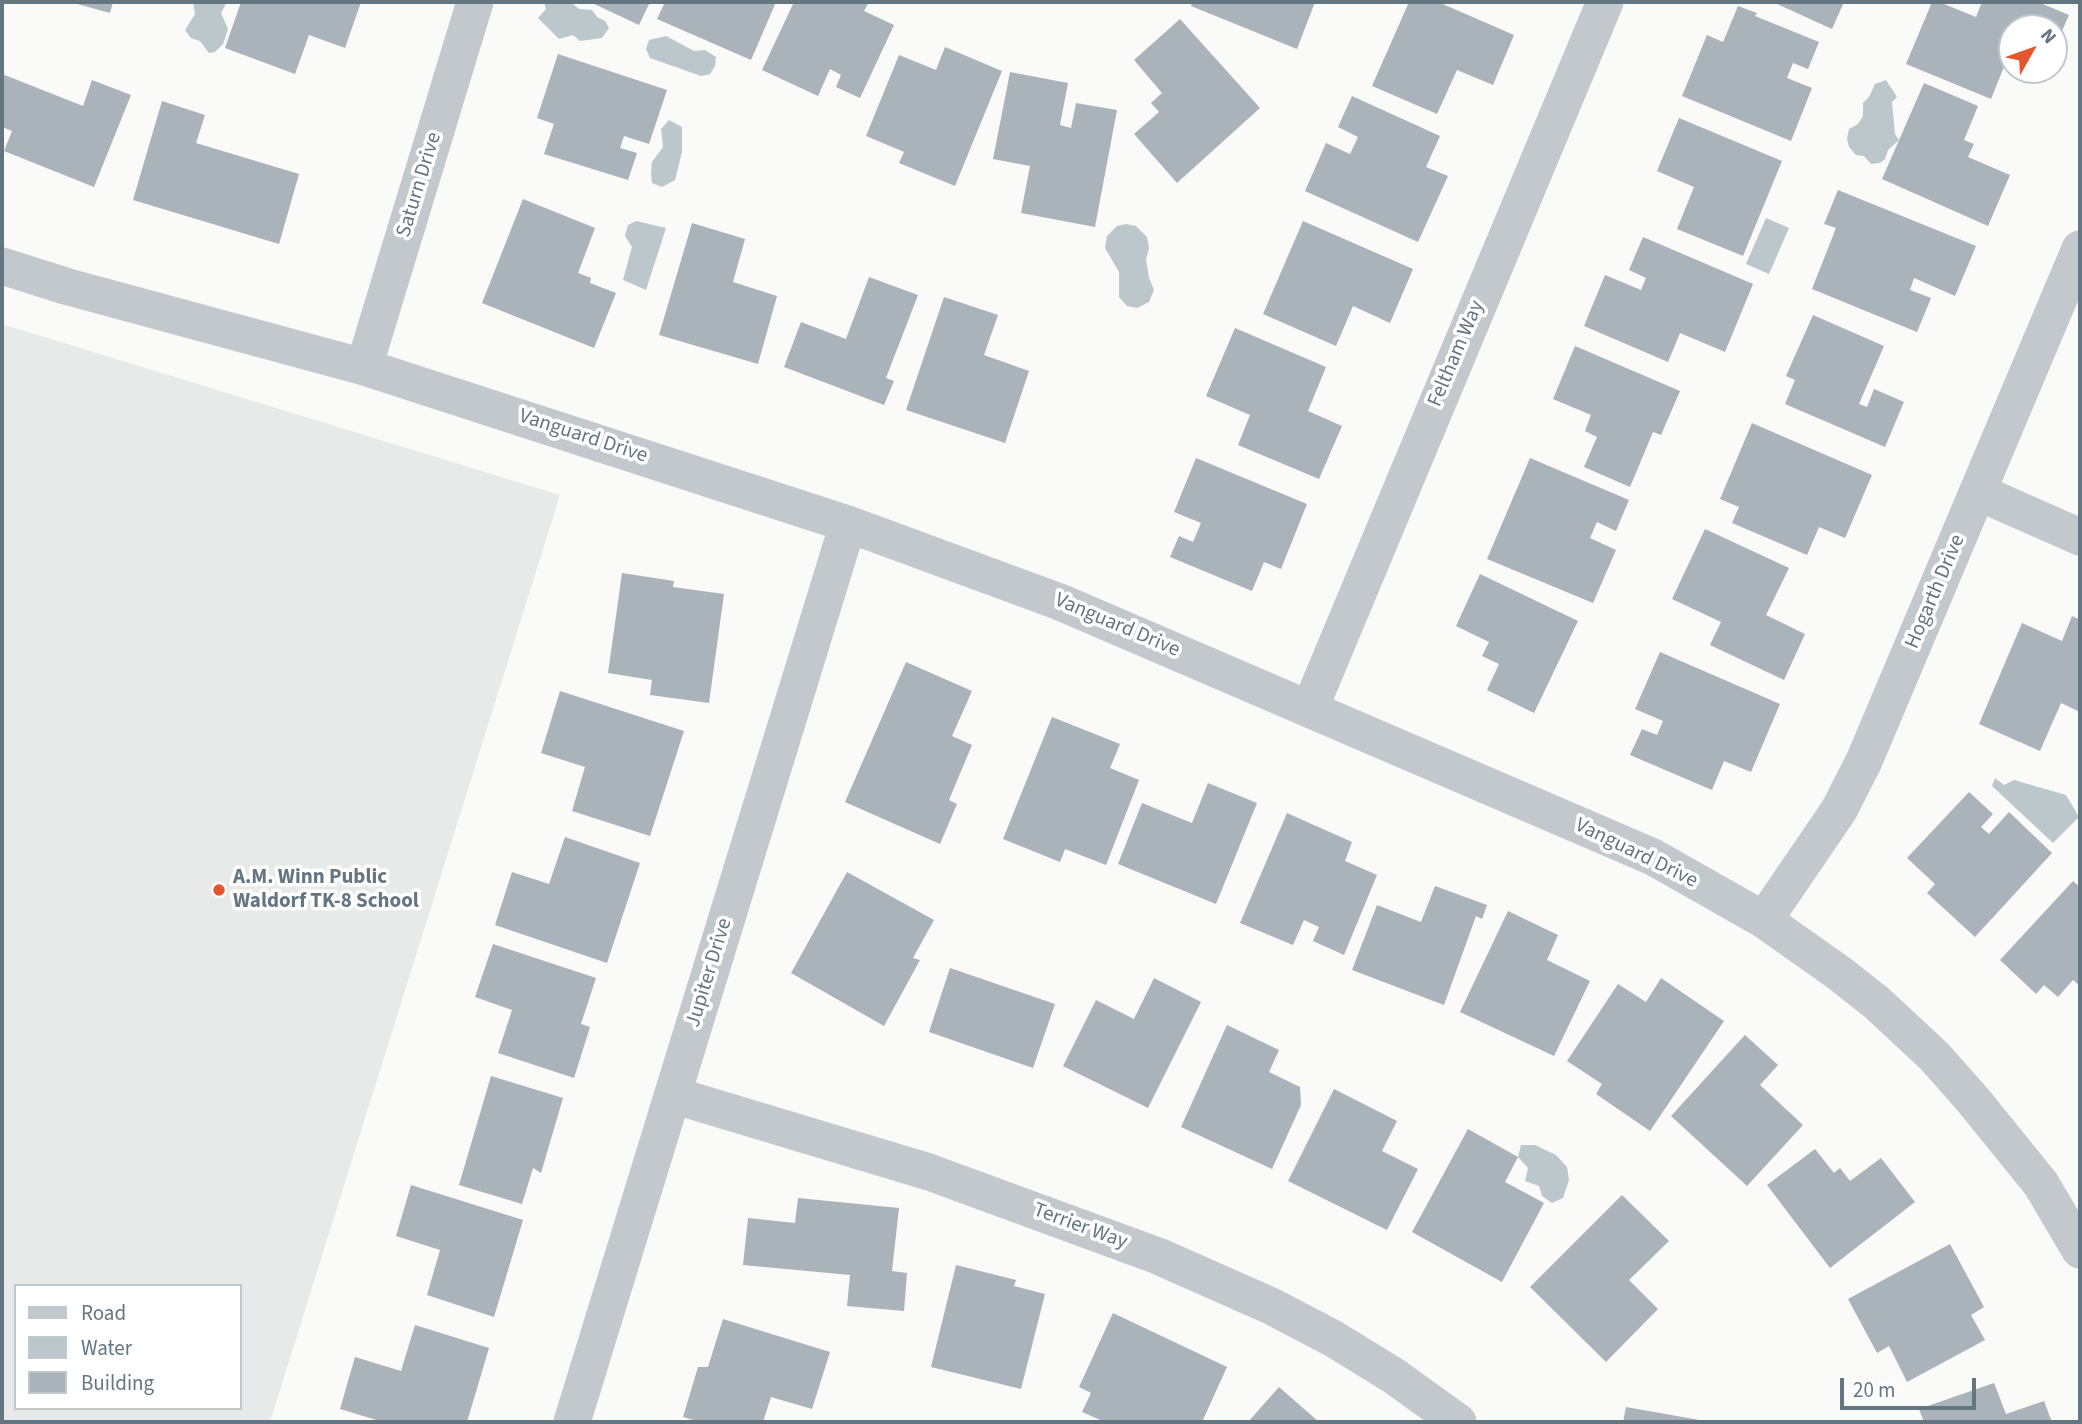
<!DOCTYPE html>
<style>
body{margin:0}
#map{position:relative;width:2082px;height:1424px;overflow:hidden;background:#fafaf8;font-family:"Source Sans 3",sans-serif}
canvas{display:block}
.frame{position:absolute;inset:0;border:4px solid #657683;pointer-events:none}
.legend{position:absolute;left:14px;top:1284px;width:228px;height:126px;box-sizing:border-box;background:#fff;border:2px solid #c1c8cd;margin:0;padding:9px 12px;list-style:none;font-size:21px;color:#657683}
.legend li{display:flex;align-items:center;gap:14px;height:35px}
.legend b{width:35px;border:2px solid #c1c8cd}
.north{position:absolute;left:1998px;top:14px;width:70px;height:70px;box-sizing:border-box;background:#fff;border:2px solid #c1c8cd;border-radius:50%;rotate:50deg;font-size:19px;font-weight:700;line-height:28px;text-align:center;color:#657683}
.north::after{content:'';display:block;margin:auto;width:24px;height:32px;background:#e4572e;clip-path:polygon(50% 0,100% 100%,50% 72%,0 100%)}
.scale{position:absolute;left:1840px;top:1378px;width:136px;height:32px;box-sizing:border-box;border:4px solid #657683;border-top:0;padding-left:9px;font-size:21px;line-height:24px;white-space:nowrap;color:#657683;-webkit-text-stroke:5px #fff;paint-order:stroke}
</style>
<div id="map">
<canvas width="2082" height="1424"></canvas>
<div class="frame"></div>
<ul class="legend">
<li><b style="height:9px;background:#c3c8cc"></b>Road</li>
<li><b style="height:19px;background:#bbc7cb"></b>Water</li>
<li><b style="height:19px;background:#aab3b9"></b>Building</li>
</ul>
<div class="north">N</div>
<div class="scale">20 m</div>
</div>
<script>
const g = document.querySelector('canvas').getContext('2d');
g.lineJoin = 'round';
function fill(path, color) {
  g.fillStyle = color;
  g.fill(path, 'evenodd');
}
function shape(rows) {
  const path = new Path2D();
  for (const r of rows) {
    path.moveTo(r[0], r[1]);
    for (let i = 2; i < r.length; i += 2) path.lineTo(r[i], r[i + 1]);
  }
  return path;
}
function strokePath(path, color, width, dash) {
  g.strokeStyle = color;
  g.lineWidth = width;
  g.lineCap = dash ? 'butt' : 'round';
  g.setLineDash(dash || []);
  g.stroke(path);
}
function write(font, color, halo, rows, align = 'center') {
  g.font = font + ' "Source Sans 3",sans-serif';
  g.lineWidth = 7;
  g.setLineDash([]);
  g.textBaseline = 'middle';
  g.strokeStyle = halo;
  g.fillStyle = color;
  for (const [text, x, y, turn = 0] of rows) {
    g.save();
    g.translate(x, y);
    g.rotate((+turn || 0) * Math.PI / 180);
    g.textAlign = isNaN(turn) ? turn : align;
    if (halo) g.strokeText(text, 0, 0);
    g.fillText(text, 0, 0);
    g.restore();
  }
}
fill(shape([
 [2,324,560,495,270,1422,2,1422],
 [16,1286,240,1286,240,1408,16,1408]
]), '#e8e9e9');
fill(shape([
 [193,2,227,2,221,13,228,29,223,44,215,52,209,53,200,41,191,38,185,30,195,14],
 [544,2,571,2,579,9,592,10,597,17,605,21,609,28,602,38,580,41,573,35,559,39,538,18,546,9],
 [666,36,694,51,705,50,716,57,715,66,710,74,701,76,650,58,646,49,649,40],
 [1886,80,1897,97,1892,102,1895,134,1899,140,1888,150,1885,159,1880,163,1871,164,1864,156,1856,155,1849,147,1847,139,1849,129,1858,124,1863,116,1863,103,1869,97,1875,84],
 [669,120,682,127,682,152,675,180,662,187,652,183,651,173,652,162,663,147,661,129],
 [1766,218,1789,228,1769,274,1746,264],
 [636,221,666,228,646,290,623,280,632,247,625,236,628,225],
 [1126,224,1136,226,1147,237,1149,248,1146,259,1149,278,1154,290,1149,302,1137,308,1127,306,1119,297,1119,272,1105,248,1107,236,1117,226],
 [1995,778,2004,785,2014,780,2066,795,2079,817,2053,843,1992,786],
 [1521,1145,1535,1145,1556,1155,1567,1167,1569,1180,1563,1198,1552,1203,1542,1196,1539,1186,1525,1181,1528,1168,1518,1157]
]), '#bbc7cb');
fill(shape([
 [70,2,113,2,110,13],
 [241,2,361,2,345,48,309,35,295,74,225,48],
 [590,2,650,2,639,25],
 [665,2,776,2,751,60,657,19],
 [794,2,869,2,864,11,894,25,860,98,836,87,841,75,830,69,818,96,762,70],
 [1192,2,1315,2,1297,49,1191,6],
 [1409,2,1438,2,1514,35,1493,85,1457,70,1437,114,1372,86],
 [1778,2,1844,2,1832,29,1777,4],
 [1932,2,1939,2,1976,17,1982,2,2038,2,2069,15,2054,49,2054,28,2012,28,2012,53,2010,52,1991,99,1906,64],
 [1738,6,1757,13,1755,16,1819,42,1808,69,1793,63,1787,78,1812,88,1791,141,1682,96,1707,35,1723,42],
 [1180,19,1260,108,1177,183,1134,134,1159,112,1151,103,1162,93,1134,60],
 [945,47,1002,71,955,186,899,163,904,152,866,136,899,55,936,70],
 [558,54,667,90,649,144,624,136,620,148,637,153,628,180,544,154,554,124,537,118],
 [1010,72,1068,83,1060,125,1071,128,1076,103,1117,110,1095,227,1021,213,1030,166,993,159],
 [2,74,83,106,92,80,131,95,94,187,4,151,12,131,2,127],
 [1924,83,1978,106,1964,140,1974,144,1968,157,2010,175,1988,226,1882,179],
 [1352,96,1440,136,1426,167,1448,176,1418,242,1305,191,1326,143,1350,154,1358,137,1338,127],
 [162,101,205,115,196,143,299,174,279,244,133,200],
 [1679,118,1782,161,1743,256,1677,229,1694,187,1657,171],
 [1838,190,1976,246,1955,296,1914,278,1910,290,1931,298,1917,332,1812,289,1836,228,1824,224],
 [523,199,595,228,578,273,591,278,590,283,616,293,594,348,482,303],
 [1303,221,1413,269,1390,323,1353,306,1336,346,1263,314],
 [692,223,745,239,733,282,777,296,758,364,659,335],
 [1643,237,1753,284,1725,352,1680,333,1668,362,1584,326,1605,275,1641,290,1646,278,1629,270],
 [869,277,918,295,886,378,894,381,884,405,784,367,801,322,846,339],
 [944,297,998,315,984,355,1029,371,1005,443,906,410],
 [1813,315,1884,346,1859,404,1867,407,1874,389,1904,402,1885,447,1785,404,1795,380,1786,376],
 [1235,328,1326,367,1308,411,1342,426,1319,479,1238,445,1250,415,1206,396],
 [1575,346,1680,391,1661,435,1653,432,1630,487,1584,467,1597,437,1585,431,1591,415,1553,399],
 [1752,423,1872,475,1845,538,1819,527,1807,555,1732,523,1739,507,1720,499],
 [1196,458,1307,504,1281,569,1264,562,1252,591,1170,557,1179,536,1193,542,1201,523,1174,512],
 [1530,458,1629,500,1616,531,1597,522,1590,538,1616,550,1593,603,1487,559],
 [1705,529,1789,568,1766,615,1805,634,1784,680,1710,645,1721,622,1672,599],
 [622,573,674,581,673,587,724,594,709,703,650,695,652,680,608,673],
 [1480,574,1578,621,1534,713,1487,690,1499,664,1482,656,1489,642,1456,626],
 [2072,616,2080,620,2080,712,2061,703,2040,751,1979,724,2022,623,2062,641],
 [1660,652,1780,704,1751,772,1724,761,1712,790,1630,755,1642,729,1657,735,1663,721,1635,709],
 [906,662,972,691,952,736,972,745,949,800,957,804,940,844,845,802],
 [560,691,684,731,650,836,572,811,585,767,541,753],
 [1052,717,1120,744,1110,768,1139,780,1106,865,1065,849,1060,862,1003,839],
 [1208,783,1257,803,1216,904,1118,864,1142,803,1192,823],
 [1969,792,1993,814,1981,827,1989,834,2009,812,2052,853,1975,937,1927,893,1935,884,1907,858],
 [1287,813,1352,842,1345,861,1377,875,1344,955,1313,941,1319,927,1304,920,1293,945,1240,923],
 [565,837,640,863,607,963,495,925,512,872,549,884],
 [847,872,934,920,913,958,920,960,884,1026,791,973],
 [2073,881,2080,887,2080,986,2073,980,2058,997,2044,985,2036,994,2000,960],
 [1435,886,1487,905,1482,919,1476,916,1444,1005,1352,970,1377,905,1421,922],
 [1508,911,1558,935,1547,960,1590,981,1554,1056,1460,1012],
 [493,944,596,978,581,1024,590,1027,574,1078,498,1053,512,1010,475,997],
 [950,968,1055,1004,1033,1068,929,1032],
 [1154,978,1201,1002,1148,1108,1063,1066,1096,1000,1134,1019],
 [1661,978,1724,1021,1650,1131,1596,1094,1602,1084,1567,1061,1618,984,1646,1002],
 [1227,1025,1279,1050,1269,1072,1300,1087,1301,1105,1272,1169,1181,1127],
 [1745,1035,1778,1065,1760,1085,1803,1125,1747,1186,1671,1116],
 [491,1076,563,1098,541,1173,533,1168,522,1204,459,1185],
 [1334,1089,1397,1121,1382,1151,1418,1169,1387,1230,1288,1181],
 [1468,1129,1518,1157,1505,1182,1544,1203,1502,1282,1412,1232],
 [1815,1149,1834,1173,1840,1168,1850,1181,1881,1158,1915,1202,1830,1268,1767,1185],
 [411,1185,523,1220,494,1317,427,1295,440,1250,396,1236],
 [1622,1195,1669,1241,1629,1280,1658,1309,1606,1362,1530,1287],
 [798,1198,899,1208,892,1271,907,1273,904,1311,847,1306,850,1275,743,1265,748,1218,795,1223],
 [1950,1244,1984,1307,1971,1315,1985,1340,1907,1382,1889,1346,1877,1353,1848,1299],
 [956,1265,1016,1280,1014,1286,1045,1294,1021,1389,931,1367],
 [1113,1313,1227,1367,1202,1422,1105,1422,1082,1412,1091,1393,1079,1387],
 [723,1319,830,1352,812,1409,771,1397,763,1422,700,1422,683,1417,698,1367,708,1367],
 [415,1325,489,1348,467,1422,383,1422,340,1409,355,1357,401,1371],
 [1994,1383,2006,1414,2044,1401,2052,1422,1924,1422,1919,1409],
 [1279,1387,1319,1422,1248,1422],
 [1626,1407,1705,1421,1705,1422,1623,1422]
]), '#aab3b9');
strokePath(shape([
 [2,266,65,286,364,367,848,524,1060,602,1653,857,1764,920,1839,973,1877,1003,1934,1056,1973,1100,2041,1184,2080,1250],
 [364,367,475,2],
 [1978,492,2080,537],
 [1310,708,1605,2],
 [1764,920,1839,810,1864,761,2080,249],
 [673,1095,929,1172,1158,1256,1271,1306,1334,1339,1394,1376,1458,1422],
 [572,1422,848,524]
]), '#c3c8cc', 37);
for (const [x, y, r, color] of [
 [219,890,7,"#e4572e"]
]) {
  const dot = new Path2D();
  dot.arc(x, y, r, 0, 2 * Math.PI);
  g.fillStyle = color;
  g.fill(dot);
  strokePath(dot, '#fff', 2.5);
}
write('21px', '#657683', '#fff', [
 ["Saturn Drive",420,185,-73],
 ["Feltham Way",1457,354,-67],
 ["Vanguard Drive",583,437,18],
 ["Hogarth Drive",1936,592,-67],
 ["Vanguard Drive",1117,626,23],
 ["Vanguard Drive",1636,854,26],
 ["Jupiter Drive",710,973,-73],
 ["Terrier Way",1080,1227,20]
]);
write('bold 21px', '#657683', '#fff', [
 ["A.M. Winn Public",233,878],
 ["Waldorf TK-8 School",233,902]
], 'left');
</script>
